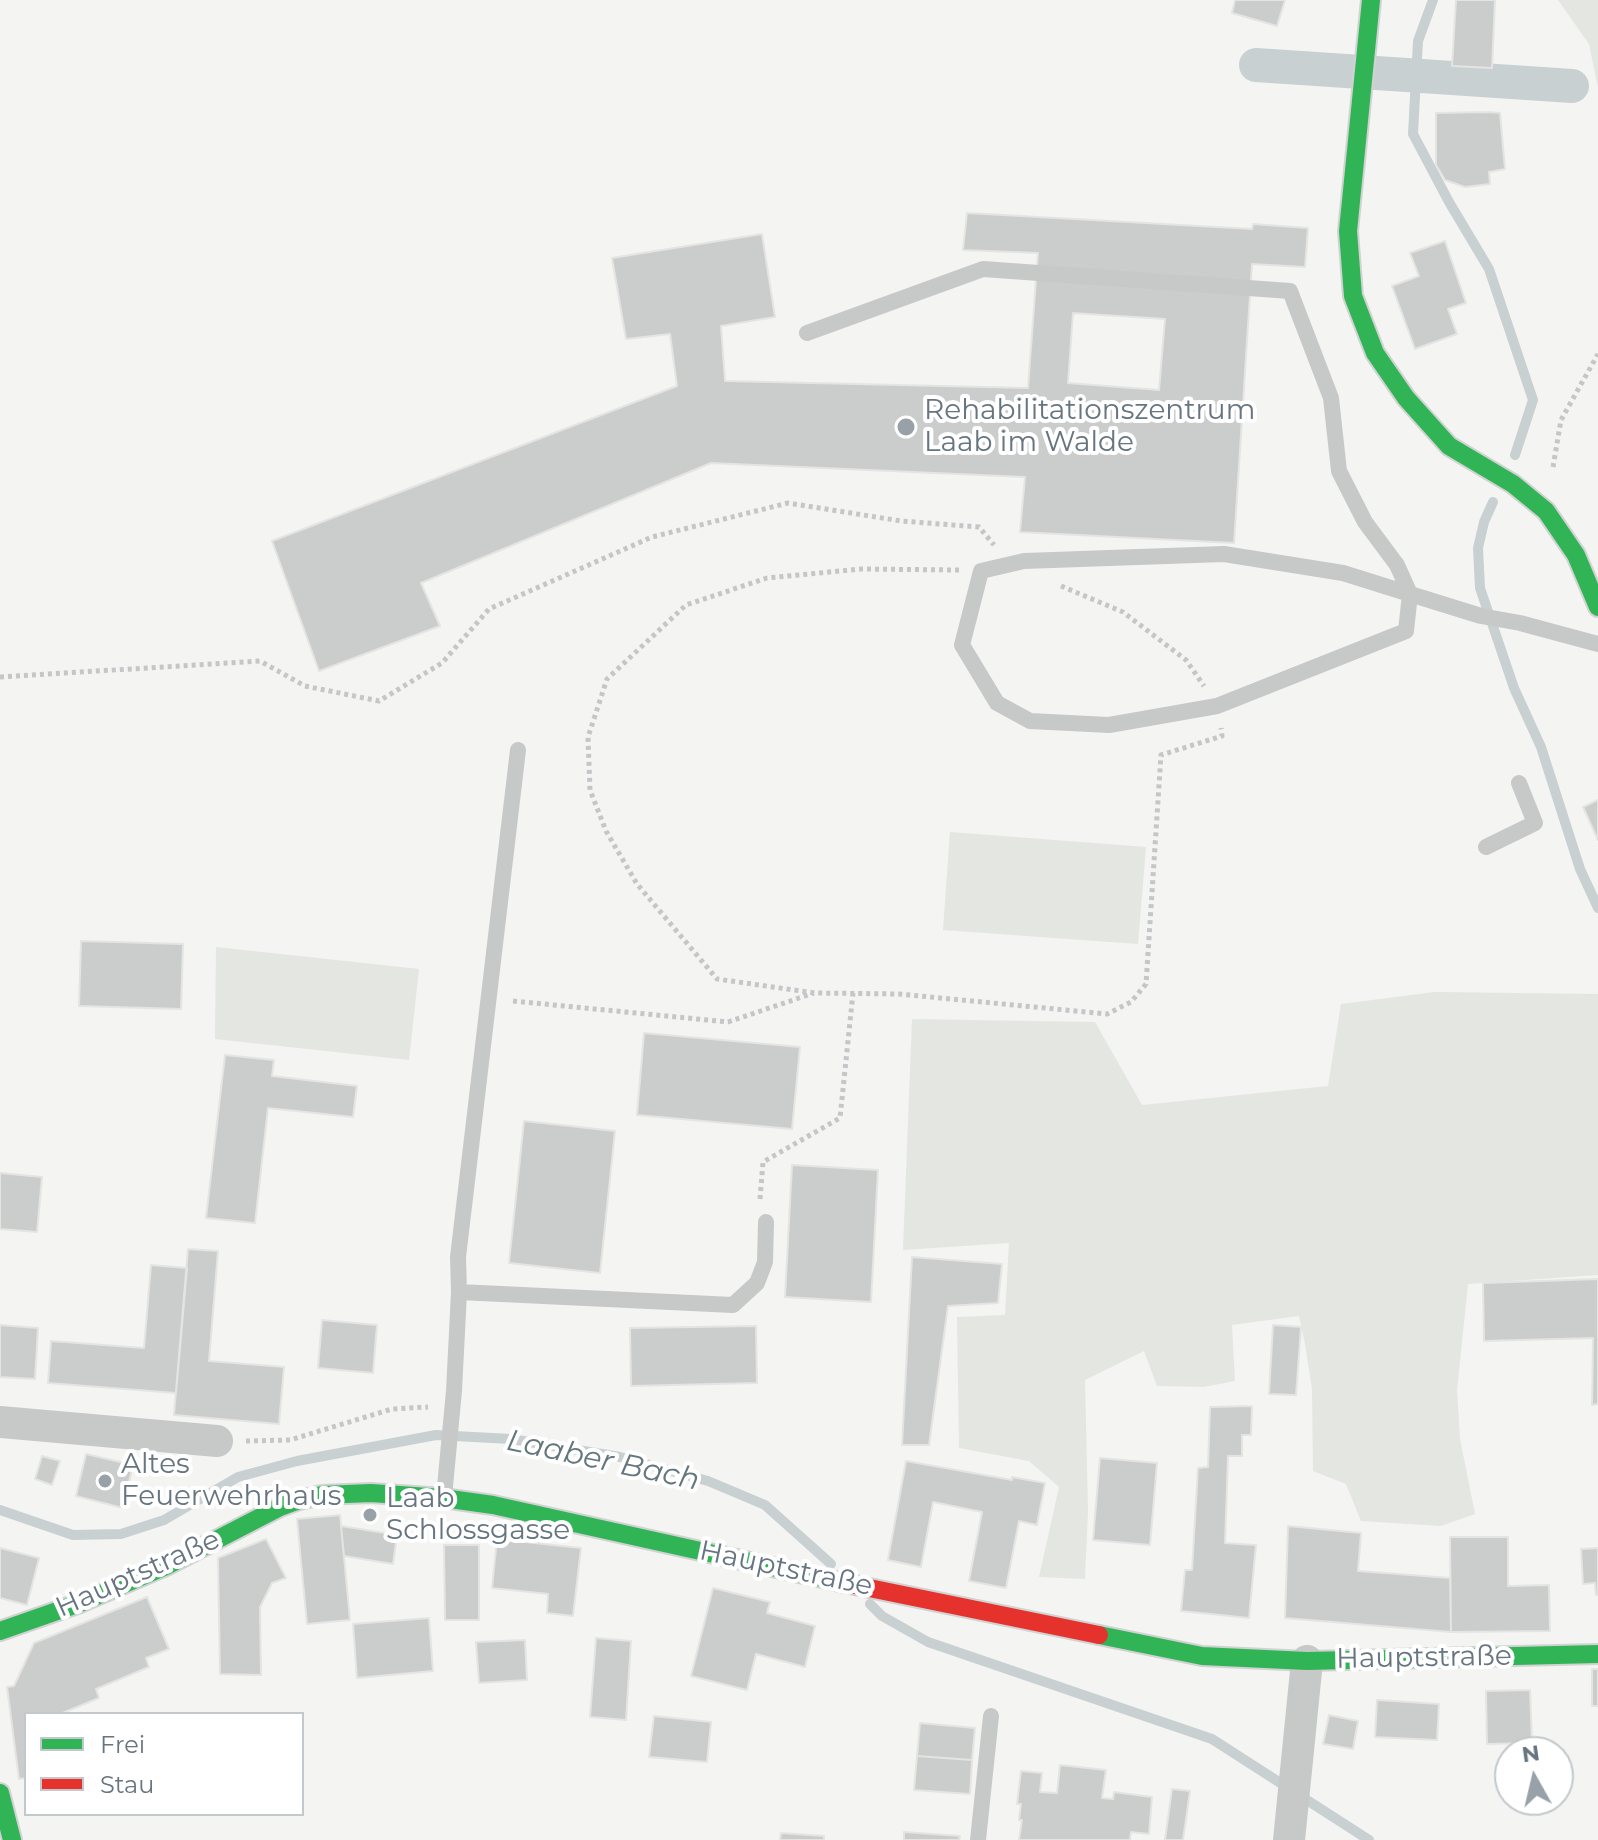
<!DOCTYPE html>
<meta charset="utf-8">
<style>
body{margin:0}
#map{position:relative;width:1598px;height:1840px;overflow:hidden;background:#f4f4f3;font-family:Montserrat,sans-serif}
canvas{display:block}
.legend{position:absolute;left:24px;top:1712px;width:280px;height:104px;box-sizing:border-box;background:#fff;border:2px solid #c2c8cc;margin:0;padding:10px 14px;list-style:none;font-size:24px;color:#677580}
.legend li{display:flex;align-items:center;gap:16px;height:40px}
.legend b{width:40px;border:2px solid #c2c8cc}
.north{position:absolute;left:1494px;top:1736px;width:80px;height:80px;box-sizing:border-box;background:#fff;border:2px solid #c2c8cc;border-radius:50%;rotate:352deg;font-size:22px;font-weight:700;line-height:32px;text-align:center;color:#677580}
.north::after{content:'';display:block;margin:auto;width:28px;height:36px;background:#98a1a8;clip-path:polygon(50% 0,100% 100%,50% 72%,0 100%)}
</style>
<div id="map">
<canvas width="1598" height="1840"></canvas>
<ul class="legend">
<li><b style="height:10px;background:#30b455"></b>Frei</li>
<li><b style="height:10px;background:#e5322d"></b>Stau</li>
</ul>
<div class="north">N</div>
</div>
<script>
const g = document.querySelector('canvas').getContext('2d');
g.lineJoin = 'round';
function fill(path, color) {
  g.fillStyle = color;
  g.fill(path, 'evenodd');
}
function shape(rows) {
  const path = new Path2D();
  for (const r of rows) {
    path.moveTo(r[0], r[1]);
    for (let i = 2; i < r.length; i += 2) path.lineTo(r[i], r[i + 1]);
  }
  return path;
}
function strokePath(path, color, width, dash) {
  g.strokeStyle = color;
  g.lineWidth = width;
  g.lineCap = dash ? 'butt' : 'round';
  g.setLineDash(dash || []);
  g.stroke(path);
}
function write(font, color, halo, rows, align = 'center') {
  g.font = font + ' Montserrat,sans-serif';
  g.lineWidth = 8;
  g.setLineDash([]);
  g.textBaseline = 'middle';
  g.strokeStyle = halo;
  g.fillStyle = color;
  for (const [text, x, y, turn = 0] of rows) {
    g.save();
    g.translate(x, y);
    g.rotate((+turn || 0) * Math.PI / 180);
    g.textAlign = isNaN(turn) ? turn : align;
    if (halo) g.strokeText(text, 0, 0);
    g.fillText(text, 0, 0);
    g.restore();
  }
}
fill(shape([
 [1558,0,1598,0,1598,88,1589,44],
 [950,832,1146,847,1138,944,943,930],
 [216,947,419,969,409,1060,215,1039],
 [1435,992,1598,994,1598,1275,1468,1284,1457,1390,1460,1439,1475,1514,1441,1526,1361,1521,1346,1484,1313,1471,1312,1389,1305,1344,1299,1316,1232,1325,1235,1381,1203,1387,1157,1386,1144,1351,1085,1380,1088,1511,1085,1579,1039,1577,1059,1487,1029,1461,959,1448,957,1317,1005,1315,1009,1243,903,1250,912,1019,1095,1022,1142,1105,1328,1086,1341,1004]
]), '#e3e6e1');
strokePath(shape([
 [1433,0,1418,41,1413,134,1449,202,1489,269,1533,400,1515,455],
 [1493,502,1484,522,1478,548,1480,588,1514,688,1541,747,1580,869,1598,908],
 [0,1510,73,1535,121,1534,164,1520,238,1477,297,1461,436,1435,511,1439,620,1457,708,1481,765,1505,831,1564],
 [870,1604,882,1616,928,1642,1212,1739,1369,1840]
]), '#c9d0d2', 10);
strokePath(shape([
 [1256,65,1572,86]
]), '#c9d0d2', 34);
const building = shape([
 [1235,0,1285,0,1277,26,1232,13,1235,0],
 [1456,0,1495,0,1492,68,1452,66,1456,0],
 [1488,112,1500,113,1505,169,1489,172,1490,184,1465,187,1445,180,1436,165,1436,113,1488,112],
 [967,213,1252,229,1253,224,1308,228,1305,267,1252,264,1234,543,1020,532,1025,477,711,463,421,583,440,626,319,671,272,541,677,386,670,334,626,339,612,258,762,234,775,317,721,326,725,381,1028,388,1038,253,963,250,967,213],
 [1073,313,1165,319,1159,390,1068,383,1073,313],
 [1445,241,1466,303,1448,309,1457,334,1415,349,1392,286,1419,276,1410,253,1445,241],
 [1598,800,1598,840,1583,807,1598,800],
 [81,941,183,944,181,1009,79,1006,81,941],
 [644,1033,800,1047,792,1129,637,1115,644,1033],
 [225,1055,274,1060,272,1076,357,1086,353,1117,268,1108,255,1223,206,1218,225,1055],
 [524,1121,615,1131,600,1273,509,1263,524,1121],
 [792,1165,878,1170,871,1302,785,1297,792,1165],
 [0,1173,42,1177,37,1232,0,1229,0,1173],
 [188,1249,218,1251,209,1361,284,1367,279,1424,174,1415,188,1249],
 [912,1257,1002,1264,998,1303,948,1306,929,1445,902,1445,912,1257],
 [151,1265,187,1268,176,1393,48,1383,51,1341,144,1348,151,1265],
 [1598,1279,1598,1404,1592,1405,1593,1338,1484,1341,1483,1283,1598,1279],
 [322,1320,377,1325,373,1373,318,1368,322,1320],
 [0,1325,38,1328,35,1379,0,1377,0,1325],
 [1273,1325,1301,1327,1296,1395,1269,1394,1273,1325],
 [756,1326,757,1383,631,1386,630,1328,756,1326],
 [1252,1406,1251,1435,1242,1435,1242,1456,1228,1456,1225,1543,1256,1545,1249,1618,1181,1611,1185,1570,1192,1570,1198,1468,1208,1467,1210,1407,1252,1406],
 [86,1454,133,1465,123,1508,76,1496,86,1454],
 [42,1456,60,1461,52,1485,35,1479,42,1456],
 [1100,1458,1157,1463,1150,1545,1093,1540,1100,1458],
 [906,1461,1012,1480,1012,1477,1045,1483,1037,1525,1019,1521,1006,1588,969,1581,982,1512,933,1502,921,1567,888,1560,906,1461],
 [340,1515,350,1620,307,1624,297,1519,340,1515],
 [341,1526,397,1535,393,1564,344,1556,341,1526],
 [1288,1526,1361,1533,1358,1571,1450,1578,1451,1632,1285,1618,1288,1526],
 [1450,1537,1508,1537,1508,1586,1549,1585,1550,1631,1451,1632,1450,1537],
 [266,1539,286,1578,272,1583,260,1607,261,1675,220,1674,218,1558,266,1539],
 [497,1539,581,1548,573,1616,547,1613,548,1594,492,1588,497,1539],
 [444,1545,479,1545,479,1620,445,1620,444,1545],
 [0,1548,39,1558,27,1605,0,1598,0,1548],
 [1598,1548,1598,1595,1596,1595,1595,1583,1583,1584,1581,1549,1598,1548],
 [713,1588,770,1602,767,1613,815,1626,805,1667,756,1654,747,1690,691,1676,713,1588],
 [147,1597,169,1649,146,1658,149,1667,96,1689,99,1698,60,1714,26,1714,26,1778,19,1779,7,1687,14,1686,34,1643,147,1597],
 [429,1618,433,1671,357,1678,353,1624,429,1618],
 [596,1638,631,1641,626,1720,590,1717,596,1638],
 [525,1640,527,1680,479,1683,476,1642,525,1640],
 [1592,1669,1598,1669,1598,1706,1592,1706,1592,1669],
 [1530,1690,1532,1743,1487,1744,1486,1691,1530,1690],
 [1377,1700,1439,1704,1437,1740,1375,1737,1377,1700],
 [1329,1715,1358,1721,1353,1749,1323,1744,1329,1715],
 [654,1716,711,1722,707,1762,649,1757,654,1716],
 [920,1723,975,1728,972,1760,917,1756,920,1723],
 [917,1756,972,1760,970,1794,914,1790,917,1756],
 [1060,1765,1106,1770,1102,1798,1113,1799,1114,1792,1152,1797,1149,1834,1131,1832,1130,1840,1019,1840,1022,1820,1019,1820,1021,1804,1017,1804,1021,1771,1042,1773,1040,1792,1057,1793,1060,1765],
 [1172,1789,1190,1791,1183,1840,1165,1840,1172,1789],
 [904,1832,960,1836,959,1840,904,1840,904,1832],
 [781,1833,824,1836,824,1840,780,1840,781,1833]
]);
fill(building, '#cbcccc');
strokePath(building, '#e4e4e3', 2);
const fast = shape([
 [1371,0,1348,231,1353,296,1375,353,1406,398,1449,446,1513,484,1546,511,1576,555,1598,607],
 [0,1631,80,1603,166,1566,280,1507,299,1500,322,1495,371,1493,443,1498,493,1505,840,1582],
 [1099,1635,1202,1656,1307,1661,1598,1654],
 [0,1793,12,1840]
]);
const jam = shape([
 [840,1582,1099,1635]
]);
strokePath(fast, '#d1d2d2', 22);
strokePath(jam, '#d1d2d2', 22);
strokePath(shape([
 [1553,467,1561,420,1598,354],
 [959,570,861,569,767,578,686,605,607,679,588,737,590,790,606,831,637,884,717,979,815,993,899,994,1107,1014,1131,1002,1146,984,1161,755,1222,736,1221,728],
 [1061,586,1123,612,1186,660,1204,686],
 [0,677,260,661,305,686,379,701,442,663,489,609,652,537,788,503,901,521,979,527,994,545],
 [513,1001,728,1022,814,993],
 [760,1199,763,1162,840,1118,853,993],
 [246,1441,290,1440,392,1409,428,1407]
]), '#c5c6c7', 5, [4, 4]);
strokePath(shape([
 [807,333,983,269,1290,291,1331,398,1339,471,1365,522,1397,565,1410,594,1406,631,1217,706,1109,725,1030,721,997,703,962,645,981,571,1024,561,1224,554,1343,573,1410,594,1481,616,1520,623,1598,644],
 [1486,847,1535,823,1519,783],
 [459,1292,733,1305,757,1283,765,1262,766,1222],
 [444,1497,454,1391,459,1292,458,1257,518,750],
 [978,1840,991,1716]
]), '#c7c9c9', 16);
strokePath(shape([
 [0,1422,217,1441],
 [1289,1840,1307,1661]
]), '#c7c9c9', 32);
strokePath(fast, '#30b455', 18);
strokePath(jam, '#e5322d', 18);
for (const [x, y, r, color] of [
 [906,427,10,"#98a1a8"],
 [105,1481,8,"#98a1a8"],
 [370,1515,8,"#98a1a8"]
]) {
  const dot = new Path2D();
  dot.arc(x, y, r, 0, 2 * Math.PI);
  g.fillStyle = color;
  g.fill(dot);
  strokePath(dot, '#fff', 3);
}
write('28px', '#677580', '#fff', [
 ["Rehabilitationszentrum",924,411],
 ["Laab im Walde",924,443],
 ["Altes",121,1465],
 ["Feuerwehrhaus",121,1497],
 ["Laab",386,1499],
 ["Schlossgasse",386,1531]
], 'left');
write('28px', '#677580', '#fff', [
 ["Hauptstraße",786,1569,12],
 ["Hauptstraße",138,1574,-24],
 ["Hauptstraße",1424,1658,-1]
]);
write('italic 30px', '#63777d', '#fff', [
 ["Laaber Bach",603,1461,12]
]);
</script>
